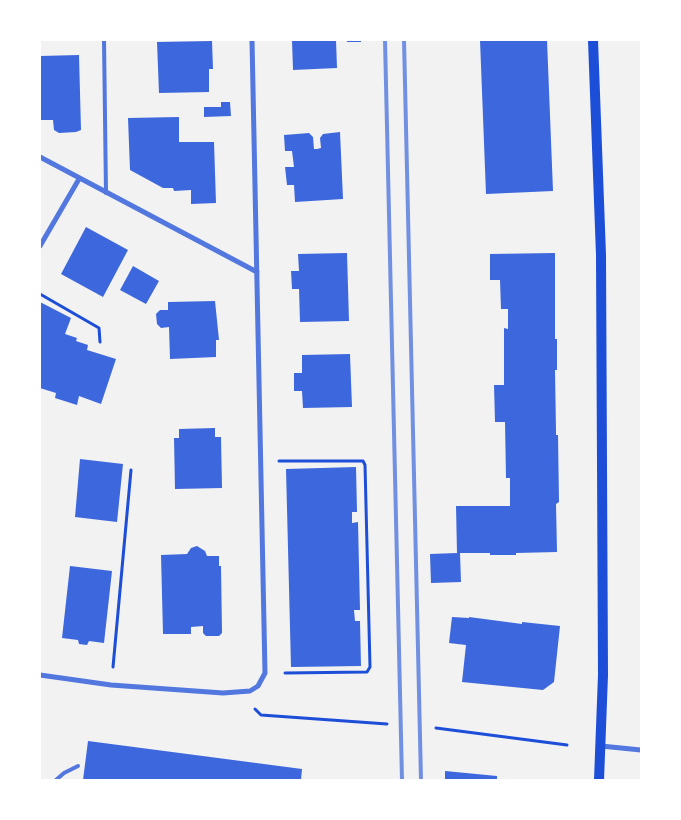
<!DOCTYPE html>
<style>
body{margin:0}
#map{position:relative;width:681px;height:820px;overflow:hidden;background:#f2f2f2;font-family:Quicksand,sans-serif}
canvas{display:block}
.frame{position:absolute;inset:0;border:41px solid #fff;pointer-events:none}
</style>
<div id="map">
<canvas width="681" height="820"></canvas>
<div class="frame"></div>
</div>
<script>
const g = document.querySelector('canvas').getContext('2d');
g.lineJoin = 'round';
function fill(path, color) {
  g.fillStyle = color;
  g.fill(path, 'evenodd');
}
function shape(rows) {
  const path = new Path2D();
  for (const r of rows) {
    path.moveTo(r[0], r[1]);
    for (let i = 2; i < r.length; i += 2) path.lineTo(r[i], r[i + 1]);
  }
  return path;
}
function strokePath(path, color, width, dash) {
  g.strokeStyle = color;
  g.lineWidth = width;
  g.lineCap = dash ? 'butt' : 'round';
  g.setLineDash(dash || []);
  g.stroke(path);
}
fill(shape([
 [292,40,336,40,337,68,293,70],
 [347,40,361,40,361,42,347,42],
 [480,40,547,40,553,191,486,194],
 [212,41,213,69,209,69,209,92,159,93,157,42],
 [79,55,81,130,76,132,59,133,54,130,53,120,40,120,40,56],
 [221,102,230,102,231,116,204,117,204,107,221,107],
 [179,117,179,142,214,142,216,203,191,204,191,190,174,191,173,188,163,188,130,170,128,118],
 [340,132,343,199,295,202,294,185,287,185,285,167,294,167,292,151,285,151,284,135,309,133,313,137,314,149,317,149,321,148,320,138,323,134],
 [86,227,128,250,103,297,61,274],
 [347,253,349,321,300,322,299,289,292,289,291,271,299,271,298,254],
 [555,253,555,339,557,339,557,370,555,370,556,431,556,435,558,435,559,502,556,504,557,552,516,553,516,555,490,555,490,553,460,553,461,582,431,583,430,554,457,553,456,506,510,506,510,478,506,478,505,422,495,422,494,385,504,385,504,328,508,329,508,309,501,309,500,280,490,280,490,254],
 [133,266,159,281,146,304,120,290],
 [215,301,219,340,216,340,216,357,170,359,169,327,161,328,157,324,156,314,160,310,168,310,168,302],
 [40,302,71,318,65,334,77,338,76,341,88,345,87,350,116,359,101,404,79,396,77,405,55,398,56,393,40,388],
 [350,354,352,407,303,408,302,391,294,391,294,373,302,373,302,355],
 [215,428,215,437,221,437,222,488,175,489,174,438,179,438,179,429],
 [80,459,123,464,117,522,75,517],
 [356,467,357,512,352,512,352,523,358,522,360,610,354,610,355,621,360,621,361,666,291,667,286,469],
 [197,546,205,551,207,556,219,556,219,566,221,566,222,633,219,636,206,636,203,633,203,626,191,627,191,634,163,634,161,555,187,554,191,548],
 [70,566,112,571,104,643,89,641,87,645,79,644,78,640,62,638],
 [452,617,469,618,469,617,522,624,522,622,560,626,554,682,543,690,462,682,466,645,449,643],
 [88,741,302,769,301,780,83,780],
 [445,771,497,776,497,780,445,780]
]), '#3d67dc');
strokePath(shape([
 [40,294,99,328,100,342],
 [279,461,363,461,365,465,370,667,367,672,285,673],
 [113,667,131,470],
 [255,709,261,715,387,724],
 [436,728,567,745]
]), '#1d4ed8', 3);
strokePath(shape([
 [104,40,106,193],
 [56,780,64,773,78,766]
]), '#5277de', 4);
strokePath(shape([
 [40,157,257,272],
 [40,246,79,179],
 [40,675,111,685,223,693,250,691,258,686,265,673,252,40],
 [601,746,641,750]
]), '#5277de', 5);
strokePath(shape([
 [593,40,601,255,603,675,599,780]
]), '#1d4ed8', 10);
strokePath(shape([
 [385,40,402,780],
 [404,40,421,780]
]), '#7290e2', 4);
</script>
